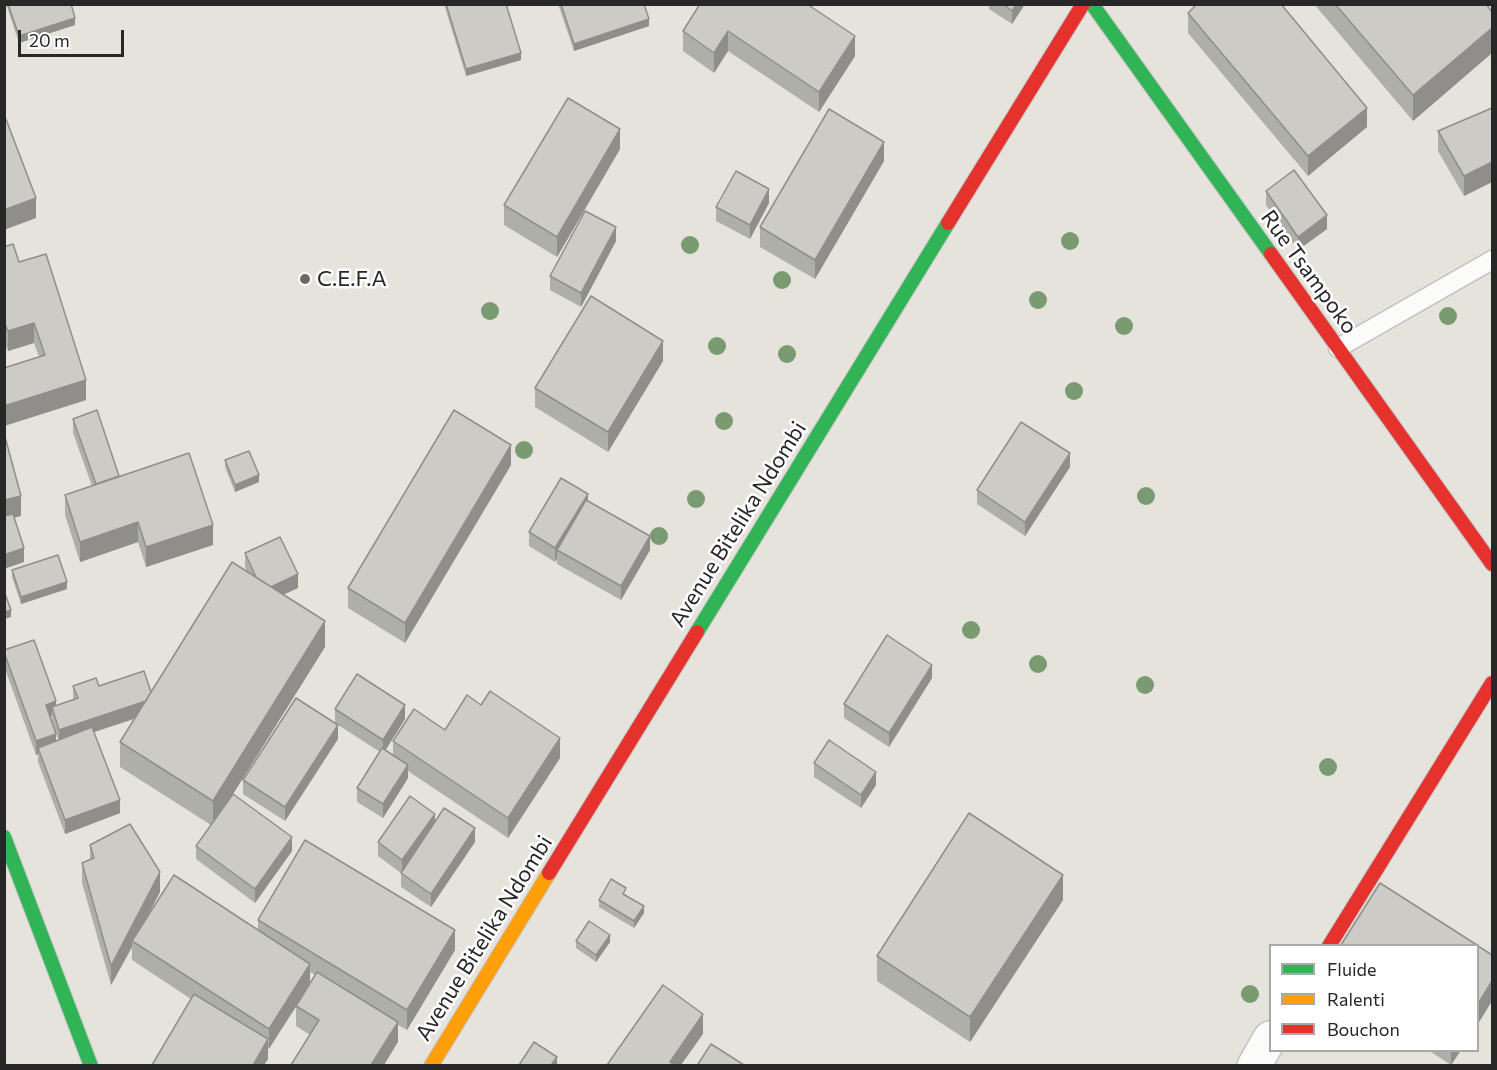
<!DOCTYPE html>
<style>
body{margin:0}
#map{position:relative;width:1497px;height:1070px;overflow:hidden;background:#e6e3dc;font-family:Commissioner,sans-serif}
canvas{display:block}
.frame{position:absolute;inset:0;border:6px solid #272727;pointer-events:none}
.legend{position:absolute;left:1269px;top:944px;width:210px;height:108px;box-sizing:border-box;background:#fff;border:2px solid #a9a9a9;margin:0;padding:8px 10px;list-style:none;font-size:18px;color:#272727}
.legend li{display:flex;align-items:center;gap:12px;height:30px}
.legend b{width:30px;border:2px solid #a9a9a9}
.scale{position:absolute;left:18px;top:30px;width:106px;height:27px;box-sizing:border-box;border:3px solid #272727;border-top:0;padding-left:8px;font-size:18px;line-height:21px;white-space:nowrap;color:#272727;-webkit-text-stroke:4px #fff;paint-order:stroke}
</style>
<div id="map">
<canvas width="1497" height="1070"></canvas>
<div class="frame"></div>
<ul class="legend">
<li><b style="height:8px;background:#30b455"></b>Fluide</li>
<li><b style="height:8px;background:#ff9f0a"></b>Ralenti</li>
<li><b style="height:8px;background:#e5322d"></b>Bouchon</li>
</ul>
<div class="scale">20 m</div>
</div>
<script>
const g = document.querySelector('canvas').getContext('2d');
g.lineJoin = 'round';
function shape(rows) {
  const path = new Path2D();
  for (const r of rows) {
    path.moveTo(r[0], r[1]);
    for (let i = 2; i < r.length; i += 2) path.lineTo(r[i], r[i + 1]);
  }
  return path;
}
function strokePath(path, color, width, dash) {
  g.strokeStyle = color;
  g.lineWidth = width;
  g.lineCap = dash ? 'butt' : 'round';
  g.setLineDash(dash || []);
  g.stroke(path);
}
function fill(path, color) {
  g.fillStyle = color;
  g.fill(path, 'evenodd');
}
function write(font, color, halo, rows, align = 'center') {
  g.font = font + ' Commissioner,sans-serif';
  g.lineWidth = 5;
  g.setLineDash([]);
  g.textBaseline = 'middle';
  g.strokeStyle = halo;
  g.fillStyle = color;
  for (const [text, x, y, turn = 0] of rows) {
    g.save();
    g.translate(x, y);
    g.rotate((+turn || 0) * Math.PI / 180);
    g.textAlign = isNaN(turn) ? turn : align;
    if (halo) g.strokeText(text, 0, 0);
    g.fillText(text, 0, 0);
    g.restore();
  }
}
const lane = shape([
 [1338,348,1492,260]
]);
const street = shape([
 [1254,1066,1270,1038]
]);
const fast = shape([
 [1092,4,1271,254],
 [697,632,948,223],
 [4,837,91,1066]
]);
const slow = shape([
 [431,1066,549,873]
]);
const jam = shape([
 [948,223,1083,4],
 [1271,254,1492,564],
 [549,873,697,632],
 [1329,946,1492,683]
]);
strokePath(lane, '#c3c2c2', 21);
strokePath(street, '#c3c2c2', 36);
strokePath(fast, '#c3c2c2', 16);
strokePath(slow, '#c3c2c2', 16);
strokePath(jam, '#c3c2c2', 16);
strokePath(lane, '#fbfbfa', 18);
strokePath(street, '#fbfbfa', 33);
strokePath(fast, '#30b455', 14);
strokePath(slow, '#ff9f0a', 14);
strokePath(jam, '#e5322d', 14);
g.fillStyle = '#7a9a72';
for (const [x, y] of [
 [1070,241],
 [690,245],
 [782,280],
 [1038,300],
 [490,311],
 [1448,316],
 [1124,326],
 [717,346],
 [787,354],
 [1074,391],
 [724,421],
 [524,450],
 [1146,496],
 [696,499],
 [659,536],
 [971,630],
 [1038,664],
 [1145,685],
 [1328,767],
 [1250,994]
]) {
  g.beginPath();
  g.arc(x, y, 9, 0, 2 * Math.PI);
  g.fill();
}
fill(shape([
 [6,4,71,4,75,25,19,43],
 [444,4,506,4,521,60,466,76],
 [558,4,644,4,649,26,574,51],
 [700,4,855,56,819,112,728,51,714,73,683,51,683,31],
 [989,4,1025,4,1012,24,989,9],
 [1314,4,1486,4,1492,12,1492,53,1413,121],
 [1188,13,1367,127,1308,176,1188,33],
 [1492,108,1492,182,1464,196,1438,151,1438,131],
 [620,149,557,257,504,225,504,205],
 [884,161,815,279,760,247,760,227],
 [1266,191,1327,229,1298,250,1266,205],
 [769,203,750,239,716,221,716,207],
 [616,241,581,307,550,290,550,276],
 [4,247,19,262,86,400,4,426,4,368,39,357,34,343,8,351,4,342],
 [663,361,608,452,535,407,535,388],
 [73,419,119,476,213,545,146,567,138,542,80,562,65,515,65,495,92,486,73,433],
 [225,460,259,482,235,492,225,467],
 [511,465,405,643,348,608,348,588],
 [1070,467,1025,536,977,504,977,490],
 [588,501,650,550,621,600,557,564,557,558,555,562,529,546,529,532],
 [245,553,298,588,283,595,325,647,233,794,292,851,255,903,196,859,196,846,211,825,120,767,120,742,135,719,94,732,120,813,65,834,38,762,38,754,36,755,4,666,4,650,56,706,73,700,73,686,99,686,151,692,247,572,245,567],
 [52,716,52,721,58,740,56,741,50,717],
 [12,570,67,589,21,604,12,577],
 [932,678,889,747,844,718,844,704],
 [335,709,405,719,385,751,393,755,393,741,445,730,560,758,508,838,408,771,408,778,383,818,357,802,357,788,380,752,335,723],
 [338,739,285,821,243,794,243,780],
 [814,763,876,785,861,808,814,777],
 [435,822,475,842,431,907,401,887,401,873,378,856,378,842],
 [90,845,160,892,149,913,258,930,258,920,455,950,407,1030,398,1025,398,1042,310,1035,296,1026,296,1007,268,1049,268,1059,264,1065,152,1065,191,999,132,960,132,947,111,985,82,883,82,863,90,860],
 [310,972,315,975,310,982],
 [626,895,644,913,634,928,599,907,599,900],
 [1063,900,970,1042,877,981,877,956],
 [576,941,610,942,596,962,576,948],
 [1428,1050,1461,1050,1451,1065]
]), '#afafaa');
fill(shape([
 [1016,4,1025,4,1012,24,1012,11],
 [75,18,75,25,19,43,19,36],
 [649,19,649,26,574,51,574,44],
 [1492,28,1492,53,1413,121,1413,95],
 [728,31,728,51,714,73,714,53],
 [855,36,855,56,819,112,819,92],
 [521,53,521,60,466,76,466,69],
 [1367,108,1367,127,1308,176,1308,156],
 [620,129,620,149,557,257,557,237],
 [884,142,884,161,815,279,815,260],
 [1492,162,1492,182,1464,196,1464,176],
 [769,189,769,203,750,239,750,225],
 [36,198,36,218,4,230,4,210],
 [1327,215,1327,229,1298,250,1298,237],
 [616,227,616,241,581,307,581,293],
 [34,323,34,343,8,351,8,331],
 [663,341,663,361,608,452,608,432],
 [86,380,86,400,4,426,4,406],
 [511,445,511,465,405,643,405,623],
 [1070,453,1070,467,1025,536,1025,522],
 [259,475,259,482,235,492,235,485],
 [588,494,588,508,557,550,557,558,555,562,555,548],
 [21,496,21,516,4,520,4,500],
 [138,522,138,542,80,562,80,542],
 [213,525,213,545,146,567,146,547],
 [650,536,650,550,621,600,621,586],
 [24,548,24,562,4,569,4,555],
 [298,574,298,588,262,604,262,591],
 [67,582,67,589,21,604,21,597],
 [11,610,11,617,4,619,4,612],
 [325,621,325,647,213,826,213,801],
 [932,665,932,678,889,747,889,733],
 [153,698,153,712,59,744,59,730],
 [56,701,56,715,52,707,52,716,46,719,46,705],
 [405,705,405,719,383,754,383,740],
 [338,725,338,739,285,821,285,807],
 [56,734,56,748,38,748,38,754,36,755,36,741],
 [560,738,560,758,508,838,508,818],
 [408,765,408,778,383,818,383,804],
 [876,772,876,785,861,808,861,795],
 [120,800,120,813,65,834,65,820],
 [435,814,435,827,402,873,402,860],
 [475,828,475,842,431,907,431,894],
 [292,837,292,851,255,903,255,889],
 [160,872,160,892,134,942,132,941,132,947,111,985,111,966],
 [1063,875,1063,900,970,1042,970,1017],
 [644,906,644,913,634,928,634,921],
 [455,930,455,950,407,1030,407,1010],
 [610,935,610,942,596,962,596,955],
 [310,964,310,984,269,1049,269,1029],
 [1492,981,1492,1001,1478,1024,1478,1004],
 [703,1014,703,1034,681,1065,670,1065,670,1062],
 [398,1022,398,1042,384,1065,371,1065],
 [268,1039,268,1059,264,1065,253,1065],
 [1451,1050,1461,1050,1451,1065],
 [557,1057,557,1064,555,1065,551,1065]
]), '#8f8e8b');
const building = shape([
 [8,4,71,4,75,18,19,36,8,4],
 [446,4,506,4,521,53,466,69,446,4],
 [561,4,644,4,649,19,574,44,561,4],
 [700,4,807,4,855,36,819,92,728,31,714,53,683,31,700,4],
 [1003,4,1016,4,1012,11,1003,4],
 [1197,4,1281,4,1367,108,1308,156,1188,13,1197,4],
 [1335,4,1486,4,1492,12,1492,28,1413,95,1335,4],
 [568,98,620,129,557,237,504,205,568,98],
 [1492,108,1492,162,1464,176,1438,131,1492,108],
 [829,109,884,142,815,260,760,227,829,109],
 [4,114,36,198,4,210,4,114],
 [1294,170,1327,215,1298,237,1266,191,1294,170],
 [736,171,769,189,750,225,716,207,736,171],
 [585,211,616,227,581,293,550,276,585,211],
 [13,244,19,262,46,254,86,380,4,406,4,368,45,355,34,323,8,331,4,322,4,247,13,244],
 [591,296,663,341,608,432,535,388,591,296],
 [97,410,119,476,96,484,73,419,97,410],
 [454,410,511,445,405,623,348,588,454,410],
 [1021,422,1070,453,1025,522,977,490,1021,422],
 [4,433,21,496,4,500,4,433],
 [249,451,259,475,235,485,225,460,249,451],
 [189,453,213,525,146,547,138,522,80,542,65,495,189,453],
 [561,478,588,494,555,548,529,532,561,478],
 [586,500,650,536,621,586,557,550,586,500],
 [13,514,24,548,4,555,4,516,13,514],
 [280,537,298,574,271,587,256,577,245,553,280,537],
 [58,555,67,582,21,597,12,570,58,555],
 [232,562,325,621,213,801,120,742,232,562],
 [4,591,11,610,4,612,4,591],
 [887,635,932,665,889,733,844,704,887,635],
 [34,640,56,701,46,705,56,734,36,741,4,652,4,650,34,640],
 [144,671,151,692,146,701,59,730,52,707,78,698,73,686,96,678,99,686,144,671],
 [357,674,405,705,383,740,335,709,357,674],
 [490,691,560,738,508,818,393,741,414,709,445,730,467,695,481,705,490,691],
 [296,698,338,725,285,807,243,780,296,698],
 [92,727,120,800,65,820,38,748,92,727],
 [829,740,876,772,861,795,814,763,829,740],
 [382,748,408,765,383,804,357,788,382,748],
 [233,794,292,837,255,889,196,846,233,794],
 [410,796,435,814,402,860,378,842,410,796],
 [444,808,475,828,431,894,401,873,444,808],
 [969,813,1063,875,970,1017,877,956,969,813],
 [130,824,160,872,111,966,82,863,94,858,90,845,130,824],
 [305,840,455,930,407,1010,258,920,305,840],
 [174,875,310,964,269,1029,132,941,174,875],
 [611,879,626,888,623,894,644,906,634,921,599,900,611,879],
 [1380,883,1477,945,1341,945,1380,883],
 [589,921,610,935,596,955,576,941,589,921],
 [1478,946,1492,955,1492,981,1478,1004,1478,946],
 [317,972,398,1022,371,1065,291,1065,319,1020,296,1006,317,972],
 [663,985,703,1014,670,1062,675,1065,607,1065,663,985],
 [194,994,268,1039,253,1065,152,1065,194,994],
 [534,1042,557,1057,551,1065,519,1065,534,1042],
 [711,1044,744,1065,700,1065,698,1064,711,1044]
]);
fill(building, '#cccbc6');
strokePath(building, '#8f8e8b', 1.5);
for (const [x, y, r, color] of [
 [305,279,6,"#6a6966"]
]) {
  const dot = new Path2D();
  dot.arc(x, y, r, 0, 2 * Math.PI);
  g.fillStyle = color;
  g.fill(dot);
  strokePath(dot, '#fff', 2);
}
write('22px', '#272727', '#fff', [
 ["Rue Tsampoko",1309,272,54],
 ["Avenue Bitelika Ndombi",738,524,-58],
 ["Avenue Bitelika Ndombi",484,938,-58]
]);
write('22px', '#272727', '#fff', [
 ["C.E.F.A",317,279]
], 'left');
</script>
